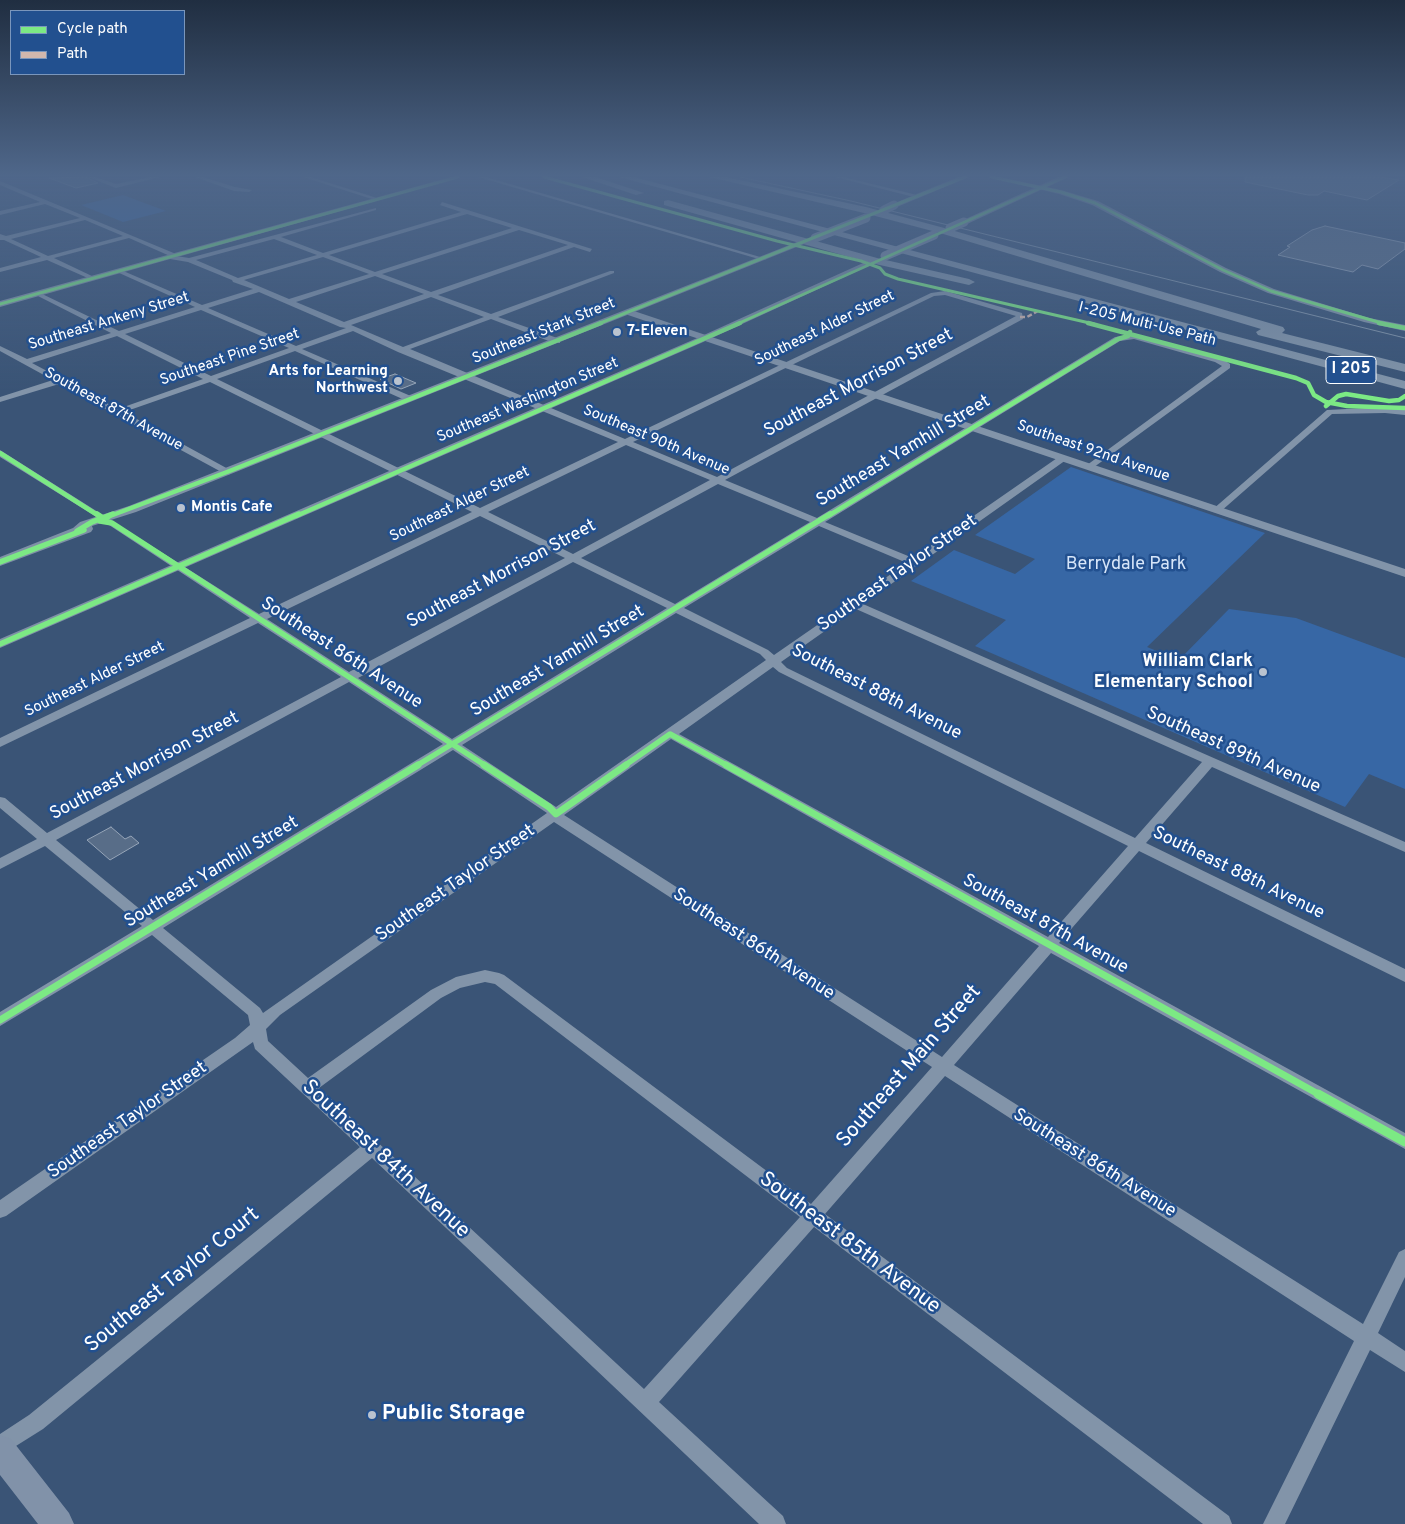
<!DOCTYPE html>
<style>
body{margin:0}
#map{position:relative;width:1405px;height:1524px;overflow:hidden;background:#3a5476;font-family:Overpass,sans-serif}
canvas{display:block}
.legend{position:absolute;left:10px;top:10px;width:175px;height:65px;box-sizing:border-box;background:#22508f;border:1px solid #7a96bc;margin:0;padding:6px 9px;list-style:none;font-size:15px;color:#fff}
.legend li{display:flex;align-items:center;gap:10px;height:25px}
.legend b{width:25px;border:1px solid #7a96bc}
</style>
<div id="map">
<canvas width="1405" height="1524"></canvas>
<ul class="legend">
<li><b style="height:6px;background:#7ce984"></b>Cycle path</li>
<li><b style="height:6px;background:#d1b7ad"></b>Path</li>
</ul>
</div>
<script>
const g = document.querySelector('canvas').getContext('2d');
g.lineJoin = 'round';
function fill(path, color) {
  g.fillStyle = color;
  g.fill(path, 'evenodd');
}
function shape(rows) {
  const path = new Path2D();
  for (const r of rows) {
    path.moveTo(r[0], r[1]);
    for (let i = 2; i < r.length; i += 2) path.lineTo(r[i], r[i + 1]);
  }
  return path;
}
function strokePath(path, color, width, dash) {
  g.strokeStyle = color;
  g.lineWidth = width;
  g.lineCap = dash ? 'butt' : 'round';
  g.setLineDash(dash || []);
  g.stroke(path);
}
function write(font, color, halo, rows, align = 'center') {
  g.font = font + ' Overpass,sans-serif';
  g.lineWidth = 5;
  g.setLineDash([]);
  g.textBaseline = 'middle';
  g.strokeStyle = halo;
  g.fillStyle = color;
  for (const [text, x, y, turn = 0] of rows) {
    g.save();
    g.translate(x, y);
    g.rotate((+turn || 0) * Math.PI / 180);
    g.textAlign = isNaN(turn) ? turn : align;
    if (halo) g.strokeText(text, 0, 0);
    g.fillText(text, 0, 0);
    g.restore();
  }
}
fill(shape([
 [123,195,166,211,123,222,81,205],
 [1071,467,1265,533,1147,647,1179,660,1229,609,1296,618,1405,658,1405,789,1369,774,1345,807,975,646,1006,620,911,581,954,550,1015,574,1035,559,975,535]
]), '#3767a5');
const building = shape([
 [86,177,98,183,76,188,49,178,86,177],
 [1245,177,1381,177,1399,180,1367,200,1324,191,1318,195,1308,195,1245,182,1245,177],
 [1325,226,1405,243,1405,249,1378,269,1362,265,1353,272,1278,255,1290,247,1287,246,1312,230,1325,226],
 [395,374,416,383,401,389,380,379,395,374],
 [111,827,125,839,131,836,139,843,110,860,87,840,111,827]
]);
fill(building, '#586d88');
strokePath(building, '#96a5b8', 1);
fill(shape([
 [88,177,96,177,116,184,150,177,160,177,116,188,88,177],
 [195,177,203,177,235,187,252,190,249,192,234,191,195,177],
 [303,177,311,177,380,199,375,200,303,177],
 [478,177,486,177,767,259,762,260,478,177],
 [835,177,844,177,921,196,918,198,835,177],
 [0,181,176,254,176,256,189,258,376,208,376,210,281,237,323,253,461,212,440,205,442,202,592,249,590,252,574,247,438,295,491,314,610,271,614,271,614,273,498,317,560,339,560,343,554,343,491,319,410,349,625,439,931,293,945,291,1022,313,1023,319,725,480,817,518,1115,337,1134,335,1221,358,1230,364,1230,368,1090,470,1085,467,1087,465,1222,366,1215,362,1134,339,1120,341,825,522,913,558,1060,456,1066,456,1066,460,863,604,1405,842,1405,852,1212,767,1146,843,1405,969,1405,982,1139,851,1059,943,1405,1133,1405,1149,1051,953,954,1065,1363,1324,1399,1252,1405,1249,1405,1277,1378,1333,1405,1351,1405,1372,1370,1350,1285,1524,1263,1524,1354,1341,945,1076,825,1214,1229,1516,1232,1524,1203,1524,814,1227,659,1402,783,1516,786,1524,759,1524,372,1158,43,1429,0,1456,0,1434,29,1415,360,1147,255,1049,253,1042,6,1216,0,1218,0,1200,235,1038,250,1025,248,1015,152,935,0,1026,0,1012,142,926,45,846,0,869,0,858,37,839,0,808,0,797,5,798,47,833,341,677,258,623,0,747,0,738,250,618,103,521,0,457,0,450,259,614,472,512,210,382,124,412,230,470,230,474,227,475,59,384,0,402,0,397,53,380,0,351,0,346,27,359,111,333,34,294,34,292,38,292,119,331,195,307,117,272,117,270,121,270,202,305,253,289,233,282,232,280,188,262,164,258,164,256,170,256,129,238,54,258,94,277,94,279,90,279,47,260,0,272,0,268,41,257,4,240,0,240,0,234,6,236,80,218,45,204,0,215,0,211,40,202,0,185,0,181],
 [467,214,512,228,375,272,329,255,467,214],
 [85,220,123,236,48,256,11,239,85,220],
 [519,230,568,245,431,292,382,274,519,230],
 [274,239,317,255,238,278,196,260,274,239],
 [323,257,369,274,289,299,244,280,323,257],
 [375,276,424,294,344,322,296,302,375,276],
 [259,292,340,327,346,328,296,346,208,308,259,292],
 [945,295,1016,316,717,477,633,442,934,296,945,295],
 [431,297,484,317,403,347,351,325,431,297],
 [201,310,289,348,211,376,125,334,201,310],
 [353,331,398,352,618,442,480,508,217,379,295,351,407,401,413,401,413,397,302,349,353,331],
 [117,336,203,379,118,409,32,363,117,336],
 [626,445,710,480,573,554,488,512,626,445],
 [718,484,810,522,675,604,581,558,718,484],
 [480,516,565,558,349,672,267,619,480,516],
 [819,526,907,563,774,655,768,650,684,608,819,526],
 [573,562,667,608,452,739,358,678,573,562],
 [856,609,1202,762,1135,838,787,668,781,662,856,609],
 [676,613,760,654,766,660,556,807,462,745,676,613],
 [773,667,779,672,1128,846,1048,937,679,734,773,667],
 [349,682,443,744,153,920,56,840,349,682],
 [671,739,1039,946,942,1057,564,815,671,739],
 [453,750,547,813,263,1013,260,1008,163,928,453,750],
 [554,822,932,1067,811,1204,504,975,499,973,485,970,456,977,431,990,308,1078,268,1041,266,1029,280,1015,554,822],
 [485,982,495,984,800,1217,644,1389,319,1088,441,998,460,988,485,982],
 [1385,407,1405,409,1405,415,1385,413,1332,414,1220,512,1217,513,1212,510,1327,410,1385,407]
]), '#8294a9');
fill(shape([
 [451,177,461,177,0,307,0,301,451,177],
 [988,177,999,177,1061,190,1098,201,1226,268,1274,289,1369,318,1405,325,1405,331,1364,322,1268,293,1220,272,1092,205,1059,194,988,177],
 [625,310,631,310,1405,569,1405,577,625,314,625,310]
]), '#8294a9');
fill(shape([
 [802,240,809,242,136,512,92,526,93,529,91,532,0,566,0,557,73,528,80,522,129,506,802,240],
 [872,259,879,261,701,343,0,648,0,639,695,339,872,259]
]), '#7e90a6');
fill(shape([
 [958,177,969,177,897,207,890,205,958,177],
 [1058,177,1069,177,967,224,959,222,1058,177],
 [0,1435,11,1439,69,1513,74,1524,38,1524,0,1475,0,1435]
]), '#8192a9');
fill(shape([
 [582,177,596,177,644,193,636,195,582,177],
 [619,177,634,177,1405,381,1405,389,619,177],
 [709,177,726,177,866,207,948,229,1283,327,1285,330,1282,333,1405,364,1405,372,1258,335,1256,332,1261,329,940,233,864,213,709,177],
 [668,200,877,258,969,279,975,282,969,285,871,263,664,205,664,201,668,200]
]), '#8194a9');
strokePath(shape([
 [740,177,851,201,1405,338]
]), '#8194a9', 1);
strokePath(shape([
 [884,210,894,205],
 [950,228,964,222],
 [815,238,866,218],
 [885,256,934,235]
]), '#8192a9', 9);
strokePath(shape([
 [1020,317,1027,317,1038,311]
]), '#d1b7ad', 2.5, [5, 2.5]);
strokePath(shape([
 [544,177,777,241,861,261,880,268,885,274,898,279,1094,324],
 [991,177,1061,192,1095,203,1223,270,1271,291,1385,324],
 [0,304,458,177],
 [598,324,965,177],
 [737,324,1065,177]
]), '#7ce984', 3);
strokePath(shape([
 [1088,323,1296,378,1308,383,1314,395,1326,402,1347,406,1405,408],
 [1379,323,1405,328],
 [1326,406,1338,396,1346,394,1389,401,1399,400,1405,396],
 [0,453,99,516],
 [110,516,227,472,601,323],
 [296,516,740,323],
 [828,516,1118,339,1128,336,1130,332]
]), '#7ce984', 4.5);
strokePath(shape([
 [97,514,103,518,108,517],
 [103,518,100,521,112,523,486,766],
 [77,531,92,522,113,514],
 [0,562,84,530],
 [0,644,299,514],
 [416,766,830,514],
 [624,766,670,734,728,766]
]), '#7ce984', 5.5);
strokePath(shape([
 [484,765,549,807,556,814,626,765],
 [726,765,1320,1095],
 [0,1020,418,765]
]), '#7ce984', 7);
strokePath(shape([
 [1318,1094,1405,1142]
]), '#7ce984', 9);
const sky = g.createLinearGradient(0, 0, 0, 390);
sky.addColorStop(0, '#202e41');
sky.addColorStop(0.45, '#4f678a');
sky.addColorStop(1, '#4f678a00');
g.fillStyle = sky;
g.fillRect(0, 0, 1405, 390);
for (const [x, y, r, color] of [
 [617,332,5,"#bac3cf"],
 [398,381,5,"#bac3cf"],
 [181,508,5,"#bac3cf"],
 [1263,672,5,"#bac3cf"],
 [372,1415,5,"#bac3cf"]
]) {
  const dot = new Path2D();
  dot.arc(x, y, r, 0, 2 * Math.PI);
  g.fillStyle = color;
  g.fill(dot);
  strokePath(dot, '#22508f', 2);
}
write('15px', '#fff', '#22508f', [
 ["Southeast Ankeny Street",109,322,-17],
 ["I-205 Multi-Use Path",1147,325,14],
 ["Southeast Alder Street",825,329,-26],
 ["Southeast Stark Street",544,332,-22],
 ["Southeast Pine Street",230,358,-19],
 ["Southeast Washington Street",528,401,-23],
 ["Southeast 87th Avenue",113,410,29],
 ["Southeast 90th Avenue",656,441,23],
 ["Southeast 92nd Avenue",1093,452,19],
 ["Southeast Alder Street",460,505,-26],
 ["Southeast Alder Street",95,680,-26]
]);
write('bold 15px', '#fff', '#22508f', [
 ["7-Eleven",627,332],
 ["Arts for Learning",388,372,"right"],
 ["Northwest",388,389,"right"],
 ["Montis Cafe",191,508]
], 'left');
for (const [x, y, w] of [
 [1351,370,50]
]) {
  const box = new Path2D();
  box.roundRect(x - w / 2, y - 13.5, w, 27, 4);
  g.fillStyle = '#22508f';
  g.fill(box);
  strokePath(box, '#fff', 1);
}
write('bold 16px', '#fff', null, [
 ["I 205",1351,370]
]);
write('18px', '#fff', '#22508f', [
 ["Southeast Morrison Street",859,384,-28],
 ["Southeast Yamhill Street",904,452,-31],
 ["Southeast Taylor Street",898,574,-35],
 ["Southeast Morrison Street",502,575,-28],
 ["Southeast 86th Avenue",341,654,33],
 ["Southeast Yamhill Street",558,662,-31],
 ["Southeast 88th Avenue",876,693,27],
 ["Southeast 89th Avenue",1233,751,24],
 ["Southeast Morrison Street",145,767,-28],
 ["Southeast Yamhill Street",212,873,-31],
 ["Southeast 88th Avenue",1238,874,26],
 ["Southeast Taylor Street",456,884,-35],
 ["Southeast 87th Avenue",1045,925,29],
 ["Southeast 86th Avenue",753,945,33],
 ["Southeast Taylor Street",128,1121,-35],
 ["Southeast 86th Avenue",1094,1164,32]
]);
write('18px', '#d7e6f9', '#22508f', [
 ["Berrydale Park",1126,565]
]);
write('bold 18px', '#fff', '#22508f', [
 ["William Clark",1253,662],
 ["Elementary School",1253,683]
], 'right');
write('21px', '#fff', '#22508f', [
 ["Southeast Main Street",910,1067,-49],
 ["Southeast 84th Avenue",385,1160,43],
 ["Southeast 85th Avenue",849,1244,37],
 ["Southeast Taylor Court",173,1281,-39]
]);
write('bold 21px', '#fff', '#22508f', [
 ["Public Storage",382,1415]
], 'left');
</script>
